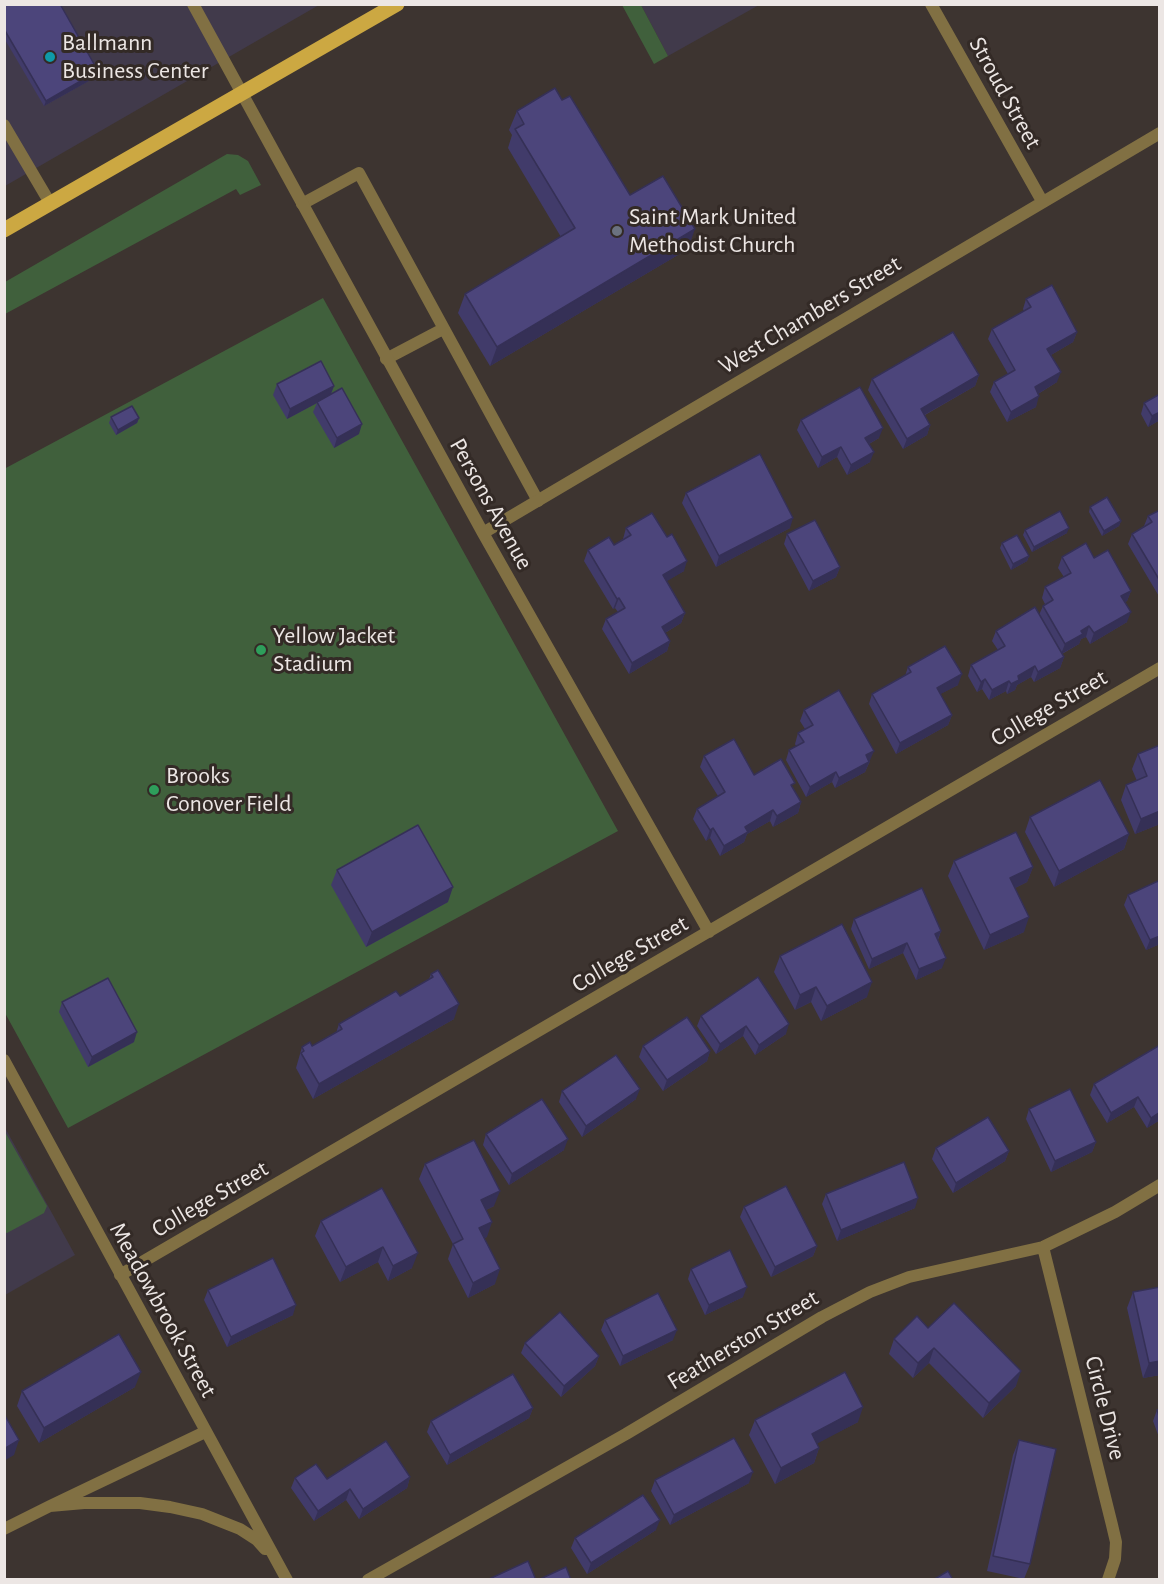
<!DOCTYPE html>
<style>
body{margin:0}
#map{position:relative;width:1164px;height:1584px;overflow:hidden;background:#3d3430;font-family:"Alegreya Sans",sans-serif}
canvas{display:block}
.frame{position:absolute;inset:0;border:6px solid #ece6e4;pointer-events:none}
</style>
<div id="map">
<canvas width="1164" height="1584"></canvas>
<div class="frame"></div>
</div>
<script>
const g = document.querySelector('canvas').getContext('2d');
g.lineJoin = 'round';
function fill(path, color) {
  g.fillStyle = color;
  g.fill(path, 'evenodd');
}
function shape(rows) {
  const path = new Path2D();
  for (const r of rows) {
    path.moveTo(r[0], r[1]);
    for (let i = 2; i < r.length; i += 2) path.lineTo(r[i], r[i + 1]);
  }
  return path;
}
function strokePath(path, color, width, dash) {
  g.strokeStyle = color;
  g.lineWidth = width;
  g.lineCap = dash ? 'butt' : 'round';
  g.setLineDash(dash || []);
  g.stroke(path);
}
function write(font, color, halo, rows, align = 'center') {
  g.font = font + ' "Alegreya Sans",sans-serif';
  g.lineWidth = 6;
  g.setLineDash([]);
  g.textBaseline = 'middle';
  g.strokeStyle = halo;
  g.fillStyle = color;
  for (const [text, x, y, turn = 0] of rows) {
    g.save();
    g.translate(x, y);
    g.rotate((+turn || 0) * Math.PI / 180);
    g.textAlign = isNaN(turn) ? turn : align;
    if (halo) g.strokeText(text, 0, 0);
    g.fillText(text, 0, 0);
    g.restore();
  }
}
fill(shape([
 [5,5,319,5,5,186],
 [641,5,759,5,668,56],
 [4,1126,75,1255,5,1295,4,1295]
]), '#413a4b');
fill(shape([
 [622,5,641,5,668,56,654,64],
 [227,154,238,155,248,161,261,185,240,195,236,189,5,314,5,282],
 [323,298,618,831,68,1128,5,1013,4,469],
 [4,1130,47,1206,44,1213,7,1233,4,1232]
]), '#40603c');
strokePath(shape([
 [4,125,50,203],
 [302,204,359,173,538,501],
 [386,359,443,329]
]), '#817043', 12);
strokePath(shape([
 [193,4,483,533,709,932],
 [931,4,1042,201],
 [483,533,1160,133],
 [4,1060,287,1580],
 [1043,1247,1112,1525,1116,1542,1115,1559,1108,1580],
 [120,1275,1160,668],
 [50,1506,84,1503,140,1503,170,1507,202,1514,240,1529,257,1540,265,1549],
 [4,1529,50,1506,205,1432],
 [368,1580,626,1434,822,1317,870,1292,909,1277,1043,1247,1115,1212,1160,1185]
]), '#817043', 12);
strokePath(shape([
 [4,230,397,4]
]), '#cca842', 15);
fill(shape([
 [4,4,98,71,96,77,44,106,4,38],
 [562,100,630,195,688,249,490,366,458,313,465,294,561,237,508,148,512,135,509,130,517,111],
 [1026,299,1077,332,1073,342,1051,355,1057,382,1038,394,1036,407,1007,422,990,392,994,382,1008,374,988,339,992,329,1024,311,1023,309],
 [979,375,975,386,925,415,930,425,927,435,903,449,868,390,872,379],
 [277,384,334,386,331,394,359,434,334,448,313,412,317,403,287,419,273,395],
 [1160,394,1160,420,1148,427,1141,414,1144,403],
 [111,417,139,418,137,423,116,435,109,423],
 [801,420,879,438,869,444,870,462,847,475,837,457,818,468,797,430],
 [686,493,790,528,716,567,682,503],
 [1090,507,1121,521,1119,526,1102,536,1089,512],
 [1160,510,1160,598,1128,544,1132,534,1144,526,1148,516],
 [626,528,684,571,666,581,685,613,681,623,665,633,670,641,667,651,629,674,602,629,606,619,618,612,615,608,613,609,584,561,588,550,614,545,623,539],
 [1025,530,1067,533,1032,552,1023,535],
 [787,534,840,567,836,577,809,591,784,544],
 [1002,543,1029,556,1027,561,1011,570,1000,548],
 [1062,557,1094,558,1131,591,1127,601,1125,602,1127,622,1090,644,1086,637,1081,639,1079,644,1062,654,1064,657,1060,668,1034,682,1031,677,1017,685,1015,690,1007,694,1006,691,989,700,982,689,977,692,968,676,971,665,998,650,992,641,996,631,1039,615,1043,606,1045,604,1042,598,1045,587,1064,577,1058,568],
 [908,667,958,685,940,694,952,715,948,725,896,754,869,704,872,694,905,676],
 [804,710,870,761,865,772,835,788,832,782,806,797,786,760,789,750,796,746,795,744,798,733,805,729,800,721],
 [1160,745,1160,824,1135,834,1121,800,1126,785,1137,781,1132,769,1138,754],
 [704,756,793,788,801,802,798,813,773,827,770,821,747,834,744,842,720,856,710,838,706,841,693,819,697,809,718,796,700,767],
 [1030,817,1129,834,1124,849,1054,887,1025,832],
 [954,861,1033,867,1027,882,1015,888,1024,932,984,950,948,876],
 [337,870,448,902,366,947,331,885],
 [1160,884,1160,944,1146,950,1124,905,1128,895],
 [854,919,941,931,938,940,942,968,916,980,903,953,869,969,851,929],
 [780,956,867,997,821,1021,811,1002,795,1010,774,972],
 [431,974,454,1019,313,1099,296,1068,302,1047,312,1046,336,1033,339,1024,400,996,429,979],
 [62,1002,134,1042,88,1067,59,1012],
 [701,1016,786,1034,755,1055,743,1036,716,1054,697,1026],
 [1160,1045,1160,1120,1147,1128,1134,1107,1107,1123,1090,1095,1094,1084],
 [643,1046,710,1051,707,1061,663,1091,639,1057],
 [562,1091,636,1099,582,1137,559,1102],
 [1029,1109,1096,1142,1092,1152,1051,1172,1026,1119],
 [486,1134,564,1150,509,1185,483,1145],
 [936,1148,1009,1151,1005,1161,953,1193,932,1159],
 [425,1164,494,1206,486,1210,487,1237,484,1238,495,1284,468,1298,448,1259,453,1244,419,1179],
 [382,1188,412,1268,388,1281,378,1262,340,1282,315,1236,321,1221],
 [826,1194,915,1208,837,1241,822,1204],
 [744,1207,817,1246,813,1256,771,1277,740,1217],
 [691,1269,743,1297,705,1315,688,1279],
 [1160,1287,1160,1375,1143,1378,1127,1308,1133,1292],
 [208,1290,293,1315,227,1347,204,1300],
 [605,1320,673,1340,620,1366,601,1330],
 [928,1328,1016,1386,983,1418,929,1363,913,1378,889,1354,894,1339],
 [525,1343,599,1356,595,1366,561,1397,521,1353],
 [135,1387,39,1443,17,1406,22,1391],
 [533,1408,529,1418,447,1465,427,1432,431,1421],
 [1160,1409,1160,1440,1153,1421,1157,1410],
 [755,1420,858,1422,817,1443,819,1448,814,1463,775,1484,749,1435],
 [1019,1440,1030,1564,1024,1579,987,1571,1013,1455],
 [410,1477,407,1488,359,1519,346,1500,314,1521,291,1488,295,1478,327,1479],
 [655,1480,749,1483,670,1525,651,1491],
 [656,1530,587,1574,571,1548,575,1538]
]), '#413b6a');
fill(shape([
 [98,71,96,77,44,106,46,101],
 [695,229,688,249,490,366,497,347],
 [1077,332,1073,342,1044,359,1047,349],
 [1061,372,1057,382,1031,398,1035,387],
 [979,375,975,386,917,419,921,409],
 [334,386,330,396,287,419,290,409],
 [1039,396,1036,407,1007,422,1011,412],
 [1160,412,1160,420,1148,427,1152,416],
 [139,418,137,423,116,435,118,430],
 [362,424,359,434,334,448,337,438],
 [930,425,927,435,903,449,907,439],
 [883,428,879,438,861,448,865,438],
 [841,447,837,457,818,468,822,457],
 [874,452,870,462,847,475,851,465],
 [793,518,790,528,716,567,719,556],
 [1121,521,1119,526,1102,536,1104,531],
 [1069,528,1067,533,1032,552,1034,547],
 [1029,556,1027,561,1011,570,1013,564],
 [687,561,684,571,659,586,663,575],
 [840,567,836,577,809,591,813,581],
 [1131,591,1127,601,1118,606,1121,596],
 [619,598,615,608,613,609,617,599],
 [1131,612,1127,622,1090,644,1094,633],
 [685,613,681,623,658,637,662,627],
 [1089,626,1086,637,1081,639,1079,644,1061,654,1065,644,1081,631],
 [670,641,667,651,629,674,632,663],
 [1064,657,1060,668,1034,682,1038,672],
 [1035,666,1031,677,1017,685,1015,690,1007,694,1011,684,1018,676],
 [962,674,958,685,933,698,937,688],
 [985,679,982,689,977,692,981,682],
 [1009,681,1006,691,989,700,992,690],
 [952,715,948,725,896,754,900,743],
 [874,751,865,772,835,788,839,778,866,755],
 [836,772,832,782,806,797,810,787],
 [801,802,798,813,773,827,777,816],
 [773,810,770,821,747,834,744,842,720,856,724,846,745,827],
 [1160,811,1160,824,1135,834,1141,819],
 [713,828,710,838,706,841,710,830],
 [1129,834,1124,849,1054,887,1059,871],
 [1033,867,1027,882,1005,893,1010,878],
 [453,887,448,902,366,947,372,932],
 [1029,917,1024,932,984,950,990,935],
 [941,931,937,941,935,934],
 [1160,936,1160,944,1146,950,1150,940],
 [907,943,903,953,869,969,872,959],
 [946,958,942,968,916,980,919,969],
 [872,982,867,997,821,1021,827,1006],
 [816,987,811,1002,795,1010,800,995],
 [459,1004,454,1019,313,1099,319,1084],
 [789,1024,786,1034,755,1055,759,1045],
 [746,1026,743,1036,716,1054,720,1044],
 [137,1032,134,1042,88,1067,92,1057],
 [710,1051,707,1061,663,1091,667,1080],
 [640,1089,636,1099,582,1137,586,1126],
 [1138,1097,1134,1107,1107,1123,1111,1113],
 [1160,1112,1160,1120,1147,1128,1151,1118],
 [568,1139,564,1150,509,1185,512,1174],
 [1096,1142,1092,1152,1051,1172,1055,1161],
 [1009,1151,1005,1161,953,1193,956,1183],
 [500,1191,494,1206,476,1215,481,1200],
 [918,1198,915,1208,837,1241,841,1230],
 [492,1222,487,1237,474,1243,479,1228],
 [817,1246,813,1256,771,1277,775,1267],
 [383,1247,378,1262,340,1282,346,1267],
 [418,1253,412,1268,388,1281,393,1266],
 [500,1269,495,1284,468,1298,473,1283],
 [747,1287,743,1297,705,1315,709,1305],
 [296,1305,293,1315,227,1347,231,1337],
 [677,1330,673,1340,620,1366,623,1356],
 [934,1348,929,1363,913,1378,918,1363],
 [599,1356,595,1366,561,1397,564,1386],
 [1160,1361,1160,1375,1143,1378,1149,1363],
 [1021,1371,1016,1386,983,1418,989,1403],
 [141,1372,135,1387,39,1443,44,1428],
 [863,1407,858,1422,807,1449,812,1434],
 [533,1408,529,1418,447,1465,450,1455],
 [19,1440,14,1455,4,1461,4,1449],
 [819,1448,814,1463,775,1484,781,1468],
 [753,1472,749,1483,670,1525,674,1515],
 [410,1477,407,1488,359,1519,363,1509],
 [350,1489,346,1500,314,1521,318,1511],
 [660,1520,656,1530,587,1574,591,1563]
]), '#353056');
const building = shape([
 [4,4,60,4,98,71,46,101,4,29,4,4],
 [555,88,562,100,570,96,630,195,663,176,695,229,497,347,465,294,575,228,515,129,524,124,517,111,555,88],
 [1052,285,1077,332,1047,349,1061,372,1035,387,1039,396,1011,412,994,382,1015,370,992,329,1031,307,1026,299,1052,285],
 [953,332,979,375,921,409,930,425,907,439,872,379,953,332],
 [321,361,334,386,290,409,277,384,321,361],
 [860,387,883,428,865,438,874,452,851,465,841,447,822,457,801,420,860,387],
 [342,388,362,424,337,438,317,402,342,388],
 [1160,394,1160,412,1152,416,1144,403,1160,394],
 [132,406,139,418,118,430,111,417,132,406],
 [760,454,793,518,719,556,686,493,760,454],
 [1107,497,1121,521,1104,531,1090,507,1107,497],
 [1160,510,1160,581,1132,534,1152,522,1148,516,1160,510],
 [1060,511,1069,528,1034,547,1025,530,1060,511],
 [652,513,667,537,672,534,687,561,663,575,685,613,662,627,670,641,632,663,606,619,625,608,619,598,617,599,588,550,609,537,614,545,631,535,626,528,652,513],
 [815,520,840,567,813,581,787,534,815,520],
 [1017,535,1029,556,1013,564,1002,543,1017,535],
 [1086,543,1094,558,1108,550,1131,591,1121,596,1131,612,1094,633,1089,626,1081,631,1083,634,1065,644,1043,606,1053,600,1045,587,1071,573,1062,557,1086,543],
 [1035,607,1064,657,1038,672,1035,666,1018,676,1019,680,1011,684,1009,681,992,690,985,679,981,682,971,665,1005,646,996,631,1035,607],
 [945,646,962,674,937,688,952,715,900,743,872,694,911,672,908,667,945,646],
 [839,690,874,751,866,755,869,762,839,778,836,772,810,787,789,750,804,742,798,733,813,725,804,710,839,690],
 [734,739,754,775,781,759,795,783,791,785,801,802,777,816,773,810,745,827,748,832,724,846,713,828,710,830,697,809,725,792,704,756,734,739],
 [1160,745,1160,811,1141,819,1126,785,1147,776,1138,754,1160,745],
 [1100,780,1129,834,1059,871,1030,817,1100,780],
 [418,825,453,887,372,932,337,870,418,825],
 [1016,832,1033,867,1010,878,1029,917,990,935,954,861,1016,832],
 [1158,881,1160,884,1160,936,1150,940,1128,895,1158,881],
 [922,888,941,931,935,934,946,958,919,969,907,943,872,959,854,919,922,888],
 [842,924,872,982,827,1006,816,987,800,995,780,956,842,924],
 [438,970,459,1004,319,1084,301,1053,304,1051,302,1047,310,1042,312,1046,342,1029,339,1024,396,991,400,996,433,977,431,974,438,970],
 [758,977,789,1024,759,1045,746,1026,720,1044,701,1016,758,977],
 [108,978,137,1032,92,1057,62,1002,108,978],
 [687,1017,710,1051,667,1080,643,1046,687,1017],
 [1160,1045,1160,1112,1151,1118,1138,1097,1111,1113,1094,1084,1160,1045],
 [616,1055,640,1089,586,1126,562,1091,616,1055],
 [1070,1089,1096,1142,1055,1161,1029,1109,1070,1089],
 [542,1099,568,1139,512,1174,486,1134,542,1099],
 [988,1117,1009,1151,956,1183,936,1148,988,1117],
 [474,1140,500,1191,481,1200,492,1222,479,1228,500,1269,473,1283,453,1244,463,1239,425,1164,474,1140],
 [904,1162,918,1198,841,1230,826,1194,904,1162],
 [786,1186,817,1246,775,1267,744,1207,786,1186],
 [382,1188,418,1253,393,1266,383,1247,346,1267,321,1221,382,1188],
 [730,1250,747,1287,709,1305,691,1269,730,1250],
 [273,1258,296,1305,231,1337,208,1290,273,1258],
 [1160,1287,1160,1361,1149,1363,1133,1292,1160,1287],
 [658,1293,677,1330,623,1356,605,1320,658,1293],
 [954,1303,1021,1371,989,1403,934,1348,918,1363,894,1339,917,1316,928,1328,954,1303],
 [560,1312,599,1356,564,1386,525,1343,560,1312],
 [119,1334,141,1372,44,1428,22,1391,119,1334],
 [845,1372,863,1407,812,1434,819,1448,781,1468,755,1420,845,1372],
 [513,1374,533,1408,450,1455,431,1421,513,1374],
 [1160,1409,1160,1419,1157,1410,1160,1409],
 [4,1414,19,1440,4,1449,4,1414],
 [734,1438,753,1472,674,1515,655,1480,734,1438],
 [1019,1440,1056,1449,1030,1564,993,1556,1019,1440],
 [386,1441,410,1477,363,1509,350,1489,318,1511,295,1478,316,1464,327,1479,386,1441],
 [643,1495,660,1520,591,1563,575,1538,643,1495],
 [528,1561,536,1580,487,1580,528,1561],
 [566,1567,571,1580,538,1580,566,1567],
 [948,1571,953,1580,933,1580,948,1571]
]);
fill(building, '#4c457b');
strokePath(building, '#353056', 1.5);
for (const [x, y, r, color] of [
 [50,57,6,"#0f9aa8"],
 [617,231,6,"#6b7280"],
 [261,650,6,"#2e9e5b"],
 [154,790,6,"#2e9e5b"]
]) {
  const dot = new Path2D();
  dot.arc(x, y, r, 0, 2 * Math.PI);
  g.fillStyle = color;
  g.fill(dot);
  strokePath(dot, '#332a26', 2);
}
write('24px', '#ece6e4', '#332a26', [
 ["Ballmann",62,43],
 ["Business Center",62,71],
 ["Saint Mark United",629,217],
 ["Methodist Church",629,245],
 ["Yellow Jacket",273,636],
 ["Stadium",273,664],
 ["Brooks",166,776],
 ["Conover Field",166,804]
], 'left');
write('24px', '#ece6e4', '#332a26', [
 ["Stroud Street",1005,93,61],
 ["West Chambers Street",810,315,-31],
 ["Persons Avenue",491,504,61],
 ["College Street",1049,708,-30],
 ["College Street",630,954,-30],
 ["College Street",210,1199,-30],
 ["Meadowbrook Street",163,1310,61],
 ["Featherston Street",743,1340,-31],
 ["Circle Drive",1105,1408,76]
]);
</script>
